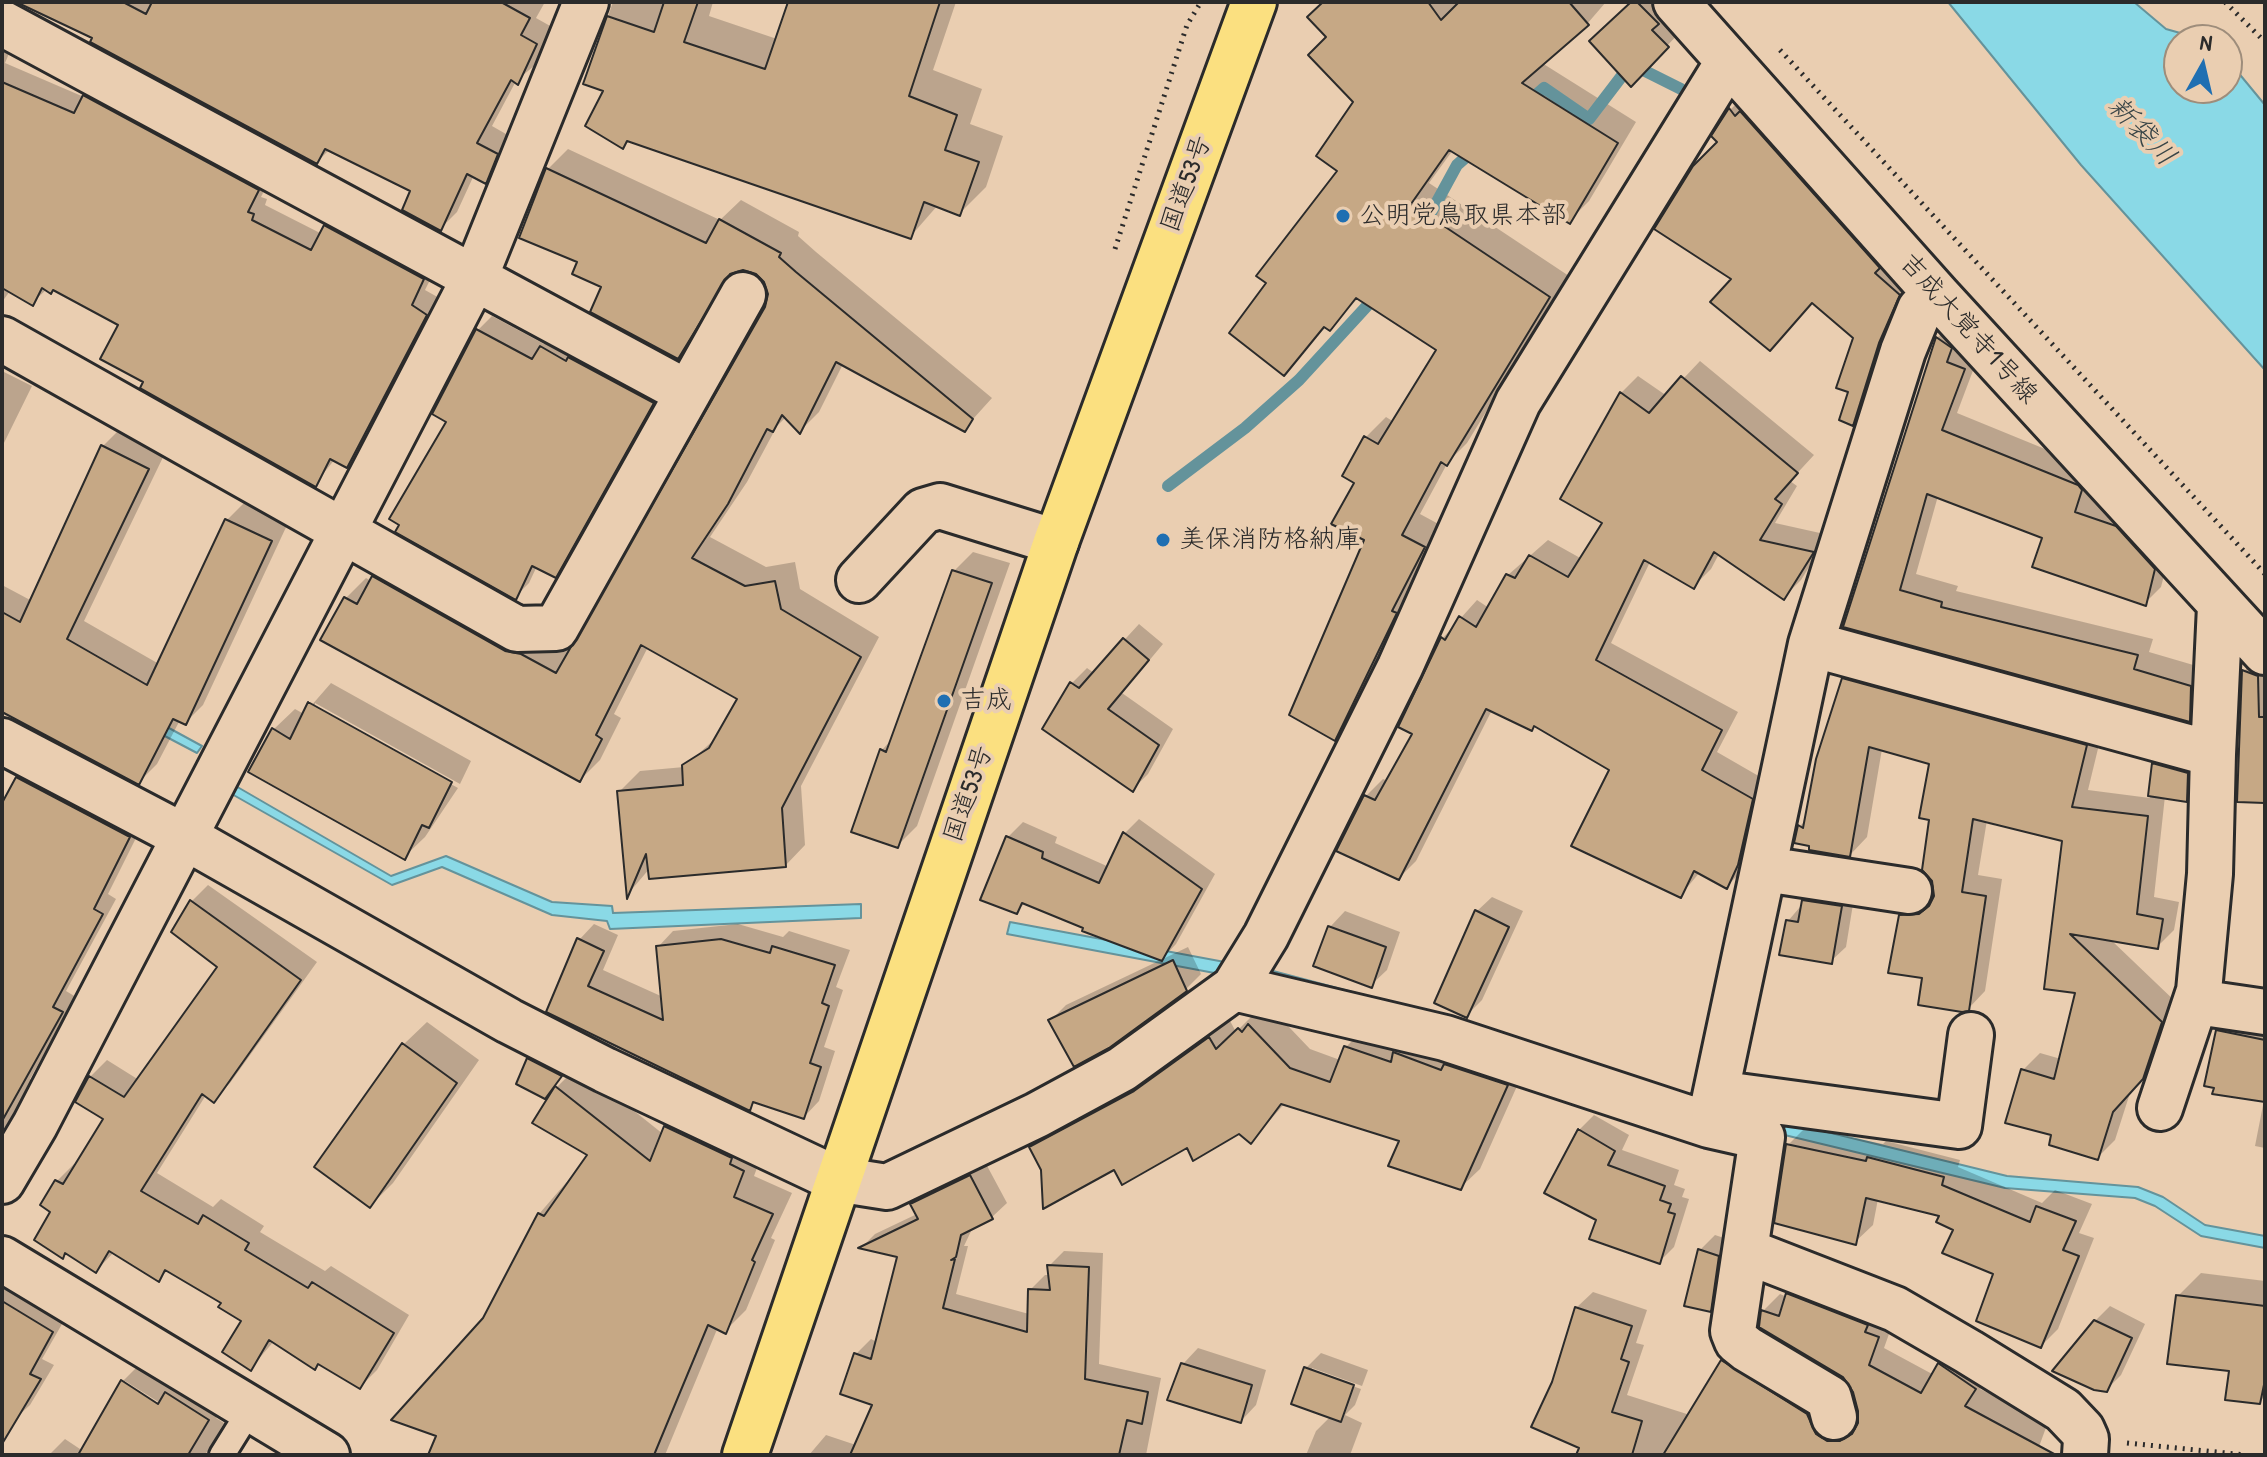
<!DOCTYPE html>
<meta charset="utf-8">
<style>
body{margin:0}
#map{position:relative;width:2267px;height:1457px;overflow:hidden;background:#eaceb1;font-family:"Patrick Hand",sans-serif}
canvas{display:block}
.frame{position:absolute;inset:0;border:4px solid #2b2b2b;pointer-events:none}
.north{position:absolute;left:2163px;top:24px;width:80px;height:80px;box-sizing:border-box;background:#eaceb1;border:2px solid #9e8d7b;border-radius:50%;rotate:8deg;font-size:22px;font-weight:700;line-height:32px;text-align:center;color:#2b2b2b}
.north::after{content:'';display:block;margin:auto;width:28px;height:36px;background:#1f6fb2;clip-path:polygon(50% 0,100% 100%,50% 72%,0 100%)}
</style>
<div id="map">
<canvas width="2267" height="1457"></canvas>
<div class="frame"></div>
<div class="north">N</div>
</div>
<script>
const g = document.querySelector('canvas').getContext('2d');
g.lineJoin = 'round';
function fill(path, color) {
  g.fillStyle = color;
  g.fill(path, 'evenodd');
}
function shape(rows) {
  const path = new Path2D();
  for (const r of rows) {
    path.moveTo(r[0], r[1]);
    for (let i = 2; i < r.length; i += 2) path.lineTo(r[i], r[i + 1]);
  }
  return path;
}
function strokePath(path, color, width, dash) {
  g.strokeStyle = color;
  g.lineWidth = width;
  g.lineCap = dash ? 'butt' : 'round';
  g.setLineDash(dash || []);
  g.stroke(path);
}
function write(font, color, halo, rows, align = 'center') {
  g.font = font + ' "Patrick Hand","Klee One",sans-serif';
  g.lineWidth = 8;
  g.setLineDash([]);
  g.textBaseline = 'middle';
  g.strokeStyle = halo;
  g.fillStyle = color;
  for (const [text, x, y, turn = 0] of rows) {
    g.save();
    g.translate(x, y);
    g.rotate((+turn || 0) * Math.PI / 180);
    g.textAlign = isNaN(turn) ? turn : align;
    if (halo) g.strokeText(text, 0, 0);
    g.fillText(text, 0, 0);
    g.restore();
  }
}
const water = shape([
 [1948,2,2134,2,2166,29,2205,40,2179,40,2179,88,2227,88,2227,59,2265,105,2265,370,2081,165,1948,2],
 [2,637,202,746,197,753,159,733,2,637],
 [234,785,391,876,446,856,552,902,612,906,613,913,861,904,861,918,610,929,607,921,552,915,442,867,392,885,230,793,234,785],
 [1010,922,1273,971,1443,1016,1007,934,1010,922],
 [1774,1119,2007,1176,2138,1187,2163,1197,2205,1225,2265,1236,2265,1248,2201,1236,2155,1206,2135,1198,2005,1188,1772,1132,1774,1119]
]);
fill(water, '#8ad9e6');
strokePath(water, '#64939b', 2);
fill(shape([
 [33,2,545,2,536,18,552,27,534,66,516,81,492,126,513,138,502,165,485,182,474,175,457,212,440,229,412,190,330,149,317,162],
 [613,2,713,2,709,16,777,39,790,2,956,2,933,70,982,89,970,124,1003,136,986,187,960,213,938,205,910,237,630,140,623,147,606,90,585,83],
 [1324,2,1606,2,1587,24,1542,63,1636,122,1589,201,1569,221,1453,150,1429,183,1569,276,1467,443,1448,462,1420,514,1444,527,1355,719,1335,739,1367,539,1356,482,1366,437,1386,417,1394,422,1439,349,1359,297,1330,329,1326,326,1284,374,1269,283,1340,171,1356,102,1329,37],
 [1632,2,1667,2,1682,30,1631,84],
 [2,30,16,37,5,63,84,97,99,82,272,175,261,197,267,199,265,205,322,234,340,212,438,264,425,290,441,299,361,451,346,465,335,459,315,484,146,381,121,325,54,288,47,289,32,303,10,291,2,302],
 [1745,95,1914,279,1868,408,1853,423,1851,391,1855,337,1813,301,1734,279,1720,142,1714,136,1731,109],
 [568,149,720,220,741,200,799,232,798,236,816,252,992,398,964,429,843,364,819,412,800,431,786,417,777,426,747,482,710,537,766,567,795,562,800,589,879,637,801,786,805,845,785,866,650,868,628,894,620,791,640,771,684,767,717,737,740,698,648,647,614,714,621,718,600,760,580,780,346,598,366,578,371,581,393,557,571,651,767,308,770,294,766,281,757,272,738,269,698,337,678,357,580,261,548,169],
 [492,316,544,344,555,334,666,389,569,562,555,575,537,566,529,583,515,597,449,421,478,330],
 [1954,322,1980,352,1957,413,2094,469,2098,473,2090,495,2132,510,2170,552,2161,587,2145,603,2045,537,1938,496,1916,574,1958,586,1956,591,2153,639,2149,652,2207,669,2205,703,2189,719,1845,625,1937,338],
 [1700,361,1814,455,1790,481,1797,486,1775,523,1829,535,1801,580,1784,597,1719,554,1711,569,1694,586,1650,562,1611,643,1738,712,1717,752,1769,782,1744,869,1727,886,1700,872,1680,896,1612,769,1535,725,1492,710,1416,861,1399,878,1366,796,1383,779,1388,781,1415,734,1442,639,1477,600,1489,608,1508,575,1548,540,1582,559,1605,523,1621,393,1638,376,1667,396],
 [2,371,32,386,2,447],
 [120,429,166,451,84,621,159,664,226,521,244,503,288,523,203,705,185,723,180,720,157,764,139,782,2,708,2,585,32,601,102,447],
 [973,552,1010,563,917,826,897,846,882,750,893,738,954,571],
 [1139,624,1163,644,1122,693,1173,729,1148,774,1133,789,1045,729,1072,683,1087,668,1094,673],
 [2262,653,2265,654,2265,801,2239,800,2244,671],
 [1861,662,2103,728,2088,790,2150,798,2154,764,2161,757,2194,766,2193,793,2186,800,2165,796,2154,897,2179,902,2174,930,2157,947,2110,939,2178,1004,2160,1060,2130,1093,2115,1140,2098,1157,2054,1133,2023,1070,2040,1053,2061,1059,2078,991,2046,987,2065,840,1987,820,1978,875,2002,879,1985,991,1968,1009,1925,976,1901,916,1919,898,1935,898,1932,763,1882,749,1867,837,1850,855,1797,842,1800,826,1806,820,1843,679],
 [331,683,471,761,460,784,315,703,315,708,458,788,425,837,404,857,274,729,295,709,304,714],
 [32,763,144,822,108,894,116,899,66,991,76,997,30,1079,35,1082,2,1139,2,796,6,799,18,778],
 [1139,819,1215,874,1176,944,1162,959,1026,902,1016,912,1008,837,1023,822,1057,837,1055,843,1109,867,1125,833],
 [208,885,317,962,230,1083,213,1100,206,1095,157,1173,213,1207,221,1199,264,1226,260,1232,325,1271,331,1266,409,1315,377,1370,360,1387,274,1341,251,1368,244,1321,224,1302,168,1270,158,1280,114,1252,96,1271,67,1252,62,1257,53,1211,57,1181,74,1164,76,1166,106,1119,90,1077,107,1060,139,1080,219,967,192,901],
 [1818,886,1855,892,1846,947,1831,961,1788,921],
 [1492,897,1523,911,1482,1000,1467,1015,1476,912],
 [1345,911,1400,932,1387,970,1371,985,1330,927],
 [594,924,618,935,603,970,663,997,658,947,673,931,738,924,783,937,789,931,850,950,836,987,843,990,824,1047,835,1051,819,1101,804,1117,756,1101,749,1108,548,1011,579,940],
 [1188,947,1201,974,1186,989,1051,1020,1066,1005],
 [1269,1006,1310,1049,1340,1060,1346,1047,1365,1028,1526,1066,1480,1169,1460,1188,1402,1140,1285,1103,1251,1142,1239,1132,1115,1167,1043,1169,1031,1147,1050,1128,1156,1072,1229,1019,1236,1032,1258,1010],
 [2236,1013,2265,1019,2265,1148,2255,1146,2264,1100,2218,1031],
 [427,1022,479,1060,393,1183,370,1206,317,1166,404,1044],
 [536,1052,567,1068,544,1097,529,1059],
 [578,1066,663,1134,687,1105,764,1149,754,1176,792,1193,771,1238,775,1240,746,1310,725,1331,718,1327,665,1455,445,1455,485,1319,539,1214,590,1155,534,1122,557,1087],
 [1594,1115,1629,1135,1622,1150,1679,1170,1674,1185,1685,1189,1682,1197,1689,1199,1674,1247,1659,1262,1598,1219,1579,1130],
 [1805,1128,1883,1144,1886,1141,1960,1160,1958,1167,2042,1203,2055,1190,2092,1204,2079,1233,2094,1238,2058,1329,2041,1346,1996,1273,1942,1214,1878,1199,1873,1225,1855,1242,1788,1145],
 [985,1162,1007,1203,992,1217,973,1227,964,1246,968,1246,956,1294,1029,1314,1030,1290,1045,1275,1050,1275,1050,1265,1064,1251,1103,1253,1099,1364,1161,1378,1146,1455,809,1455,826,1435,856,1445,874,1403,856,1354,871,1339,877,1342,899,1255,862,1247,875,1234,917,1214,912,1204,927,1190],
 [1715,1235,1733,1241,1725,1294,1710,1310,1700,1250],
 [2,1272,66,1317,42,1359,54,1365,30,1405,15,1419,2,1411],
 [2201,1273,2265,1281,2265,1396,2259,1402,2178,1296],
 [1804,1278,1894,1320,1884,1348,1934,1375,1956,1348,1991,1372,1980,1389,2048,1422,2036,1455,1580,1455,1581,1447,1554,1383,1576,1308,1593,1292,1647,1310,1636,1343,1644,1345,1627,1395,1690,1415,1723,1361,1739,1345,1844,1425,1858,1426,1855,1391,1844,1376,1761,1326,1763,1311,1780,1294,1787,1297],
 [2110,1306,2145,1324,2121,1375,2106,1390,2095,1321],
 [1198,1348,1266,1370,1256,1405,1241,1421,1183,1364],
 [1321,1353,1368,1370,1362,1386,1312,1368,1312,1372,1361,1389,1355,1405,1345,1415,1362,1423,1350,1455,1306,1455,1316,1431,1331,1416,1306,1368],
 [141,1363,226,1400,216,1418,224,1423,205,1455,49,1455,65,1439,83,1451,122,1382],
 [125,1381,168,1408,166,1411,125,1386]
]), '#0003');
strokePath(shape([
 [1527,103,1544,88,1589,119,1631,64,1681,89],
 [1421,231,1457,165,1474,150],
 [1168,486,1245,428,1299,380,1377,295]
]), '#64939b', 12);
const building = shape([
 [16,2,123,2,146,14,152,2,501,2,530,18,521,35,537,44,518,85,511,80,477,143,498,154,486,184,467,174,441,231,402,210,410,191,325,149,317,164,90,42,92,38,16,2],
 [664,2,698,2,684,42,765,69,788,2,940,2,909,96,957,115,945,150,979,162,960,216,924,202,911,239,627,141,623,149,585,126,603,91,583,84,607,16,654,32,664,2],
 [1323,2,1428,2,1441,20,1459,2,1569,2,1589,25,1522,83,1618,143,1570,224,1449,150,1411,204,1550,297,1447,466,1441,462,1402,535,1425,547,1392,611,1397,613,1335,741,1289,715,1364,540,1331,524,1354,483,1342,476,1364,436,1378,444,1436,350,1356,298,1330,331,1324,327,1284,376,1229,333,1266,283,1256,276,1337,171,1316,156,1353,102,1308,55,1326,37,1307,17,1323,2],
 [1631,2,1637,2,1659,24,1652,30,1669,47,1631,87,1589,41,1631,2],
 [2,82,74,113,83,95,259,190,248,212,254,214,252,220,311,250,324,225,424,279,412,305,427,315,347,468,330,459,316,487,140,388,143,382,100,359,118,325,53,290,51,294,42,288,33,306,2,288,2,82],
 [1729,108,1735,116,1740,111,1880,268,1875,273,1900,295,1879,343,1853,426,1839,420,1848,392,1836,388,1853,338,1812,303,1770,351,1710,302,1731,279,1654,229,1693,166,1717,142,1711,136,1729,108],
 [546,168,706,243,719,219,781,253,779,257,796,272,973,419,965,432,836,362,800,434,782,415,773,432,767,429,728,504,692,558,745,586,775,581,781,609,861,657,782,808,786,867,649,879,646,854,627,899,617,791,683,785,682,765,709,748,737,699,641,645,596,735,602,739,580,782,320,640,344,597,357,604,372,576,505,651,521,654,556,673,765,307,768,294,764,282,756,274,743,270,730,274,678,359,590,312,601,287,572,274,577,262,519,238,546,168],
 [476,329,532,359,540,346,566,361,568,357,654,403,556,578,532,566,516,600,395,532,399,525,389,519,446,422,432,414,476,329],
 [1936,337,1952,348,1947,362,1965,369,1942,430,2078,485,2082,490,2075,512,2116,526,2155,569,2146,606,2032,567,2042,538,1927,494,1900,590,1942,602,1941,607,2138,655,2134,669,2191,686,2190,722,1843,627,1936,337],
 [1681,376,1798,473,1775,499,1782,504,1760,540,1814,552,1784,600,1714,552,1694,589,1644,560,1596,660,1722,730,1702,770,1753,799,1738,865,1727,889,1694,871,1681,898,1571,846,1609,770,1534,726,1532,731,1486,709,1399,880,1336,851,1364,795,1375,800,1412,734,1398,727,1441,637,1445,640,1459,616,1476,627,1506,574,1515,578,1529,555,1568,577,1602,523,1560,499,1620,392,1649,413,1681,376],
 [101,445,149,469,67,639,147,685,225,519,272,541,186,725,173,719,139,785,2,712,2,612,20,622,101,445],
 [952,570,992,583,898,848,851,832,880,749,886,752,952,570],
 [1123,638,1149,660,1108,709,1159,745,1133,792,1042,729,1070,682,1079,688,1123,638],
 [2242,670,2258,676,2259,717,2265,717,2265,803,2237,802,2242,670],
 [1842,678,2087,745,2072,807,2148,816,2137,914,2163,919,2158,949,2070,934,2162,1022,2143,1079,2113,1112,2098,1160,2049,1145,2051,1135,2005,1123,2021,1069,2054,1079,2075,993,2044,989,2062,841,1973,819,1962,892,1986,896,1969,1011,1962,1012,1918,1005,1922,978,1888,973,1899,915,1919,914,1929,906,1934,896,1932,881,1922,870,1929,820,1919,818,1929,764,1869,747,1850,857,1809,850,1809,846,1794,843,1798,825,1803,828,1816,759,1842,678],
 [308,702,452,782,429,828,422,825,405,860,248,772,272,728,290,739,308,702],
 [2152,763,2188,773,2187,802,2148,796,2152,763],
 [16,777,130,837,94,909,103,914,53,1007,63,1012,2,1121,2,803,16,777],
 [1123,832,1202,889,1162,961,1082,931,1083,928,1022,903,1017,914,980,900,1006,836,1043,852,1042,858,1099,883,1123,832],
 [190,900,301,980,214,1103,202,1094,141,1191,198,1224,203,1215,249,1243,245,1250,308,1288,312,1282,394,1333,360,1389,318,1364,315,1370,269,1340,251,1371,222,1352,241,1321,218,1307,221,1303,165,1270,159,1282,109,1251,96,1273,65,1253,63,1259,34,1240,50,1212,40,1205,55,1180,63,1184,103,1119,75,1102,89,1076,124,1097,217,967,171,932,190,900],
 [1802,900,1842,906,1832,964,1779,955,1786,920,1798,922,1802,900],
 [1475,910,1509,927,1467,1018,1434,1003,1475,910],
 [1328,926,1386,947,1372,988,1313,966,1328,926],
 [577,938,604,951,588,986,663,1020,656,946,721,939,770,953,772,946,835,965,822,1003,829,1006,810,1063,821,1067,804,1119,753,1102,750,1111,546,1012,577,938],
 [1173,960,1187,991,1109,1048,1074,1067,1048,1020,1173,960],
 [1248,1024,1290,1068,1330,1082,1344,1046,1391,1062,1393,1052,1441,1070,1444,1064,1508,1085,1461,1190,1388,1166,1399,1141,1281,1104,1251,1144,1239,1134,1193,1161,1187,1148,1122,1185,1114,1170,1043,1209,1041,1170,1029,1147,1134,1091,1209,1037,1216,1049,1238,1028,1242,1032,1248,1024],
 [2216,1030,2265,1040,2265,1102,2212,1094,2214,1088,2204,1086,2216,1030],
 [402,1043,457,1083,370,1208,314,1167,402,1043],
 [527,1058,562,1076,545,1099,516,1084,527,1058],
 [555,1086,650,1161,664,1126,732,1158,730,1164,744,1171,734,1197,773,1214,752,1260,755,1262,726,1334,708,1325,654,1455,428,1455,436,1436,391,1420,483,1318,538,1213,544,1216,587,1155,532,1123,555,1086],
 [1578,1129,1615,1151,1608,1165,1665,1186,1660,1200,1671,1204,1668,1212,1675,1214,1660,1264,1589,1239,1596,1220,1544,1193,1578,1129],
 [1786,1144,1866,1161,1867,1157,1944,1177,1942,1185,2030,1222,2036,1206,2076,1221,2063,1250,2079,1256,2041,1348,1976,1321,1993,1274,1942,1253,1953,1230,1936,1222,1939,1216,1866,1198,1856,1245,1774,1223,1786,1144],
 [970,1175,993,1219,961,1235,956,1257,951,1260,955,1259,943,1308,1027,1332,1028,1289,1050,1290,1047,1265,1089,1267,1085,1379,1148,1392,1142,1424,1127,1420,1119,1455,850,1455,872,1405,840,1394,854,1353,871,1359,897,1257,858,1248,918,1219,910,1204,970,1175],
 [1698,1249,1719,1256,1711,1312,1684,1306,1698,1249],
 [1786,1293,1868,1325,1865,1332,1879,1337,1869,1365,1921,1393,1938,1363,1976,1389,1965,1406,2056,1455,1663,1455,1721,1360,1807,1414,1816,1434,1827,1441,1840,1441,1852,1434,1858,1423,1858,1411,1853,1392,1843,1377,1759,1327,1761,1310,1779,1316,1786,1293],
 [2176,1295,2265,1306,2265,1380,2260,1404,2225,1400,2229,1371,2167,1364,2176,1295],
 [2,1301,53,1332,30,1374,41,1379,2,1444,2,1301],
 [1575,1307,1632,1326,1621,1359,1629,1362,1612,1412,1642,1421,1632,1455,1576,1455,1579,1448,1531,1427,1552,1382,1575,1307],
 [2094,1320,2132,1338,2107,1392,2094,1390,2052,1371,2094,1320],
 [1181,1363,1252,1385,1241,1423,1167,1400,1181,1363],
 [1304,1367,1354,1385,1341,1422,1291,1404,1304,1367],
 [121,1380,158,1404,165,1392,209,1420,188,1455,78,1455,121,1380]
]);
fill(building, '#c6a885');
strokePath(building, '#2b2b2b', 2);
const lane = shape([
 [222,1455,250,1410]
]);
const street = shape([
 [1676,2,1938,296,2265,652],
 [2,23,688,393],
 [2,339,517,629,556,628,743,295],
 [859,580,923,511,940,506,1056,542],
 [1811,644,1903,351,1920,309,1938,296],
 [2,741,185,837,509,1021,605,1070,836,1179,887,1187,1037,1115,1122,1069,1234,988,1266,936,1400,667,1518,402,1728,62],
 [1765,869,1909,891],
 [1234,988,1445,1038,1709,1125,1762,1137,1733,1331,1737,1341,1747,1349,1829,1398,1834,1417],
 [2197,1002,2265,1012],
 [1716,1093,1959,1126,1971,1035],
 [2160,1108,2199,991,2210,874,2213,754],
 [1709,1125,1811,644,2213,754,2220,606],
 [2,1181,35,1125,476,275,586,2],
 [1746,1251,1895,1309,1969,1352,2063,1410,2082,1430,2086,1439,2085,1455],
 [2,1259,327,1455]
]);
const highway = shape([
 [745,1455,1056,542,1254,2]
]);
strokePath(lane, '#2b2b2b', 30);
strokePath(street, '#2b2b2b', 50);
strokePath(highway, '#2b2b2b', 50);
strokePath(shape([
 [2225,2,2265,42],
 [1780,50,2265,574],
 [1115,249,1187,25,1201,2],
 [2127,1443,2246,1455]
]), '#2b2b2b', 5, [2, 6]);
strokePath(lane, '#eaceb1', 24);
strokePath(street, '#eaceb1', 44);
strokePath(highway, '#fbe080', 44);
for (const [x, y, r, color] of [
 [1343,216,8,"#1f6fb2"],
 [1163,540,8,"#1f6fb2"],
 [944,701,8,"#1f6fb2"]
]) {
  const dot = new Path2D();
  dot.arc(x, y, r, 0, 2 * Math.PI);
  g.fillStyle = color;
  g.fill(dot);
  strokePath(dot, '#eaceb1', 3);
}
write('26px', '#2b2b2b', '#eaceb1', [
 ["国道53号",1187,184,-70],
 ["吉成大覚寺1号線",1968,329,48],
 ["国道53号",969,794,-71]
]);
write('26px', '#2b2b2b', '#eaceb1', [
 ["公明党鳥取県本部",1359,216],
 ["美保消防格納庫",1179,540],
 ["吉成",960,701]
], 'left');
write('italic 28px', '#394547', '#eaceb1', [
 ["新袋川",2141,132,46]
]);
</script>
